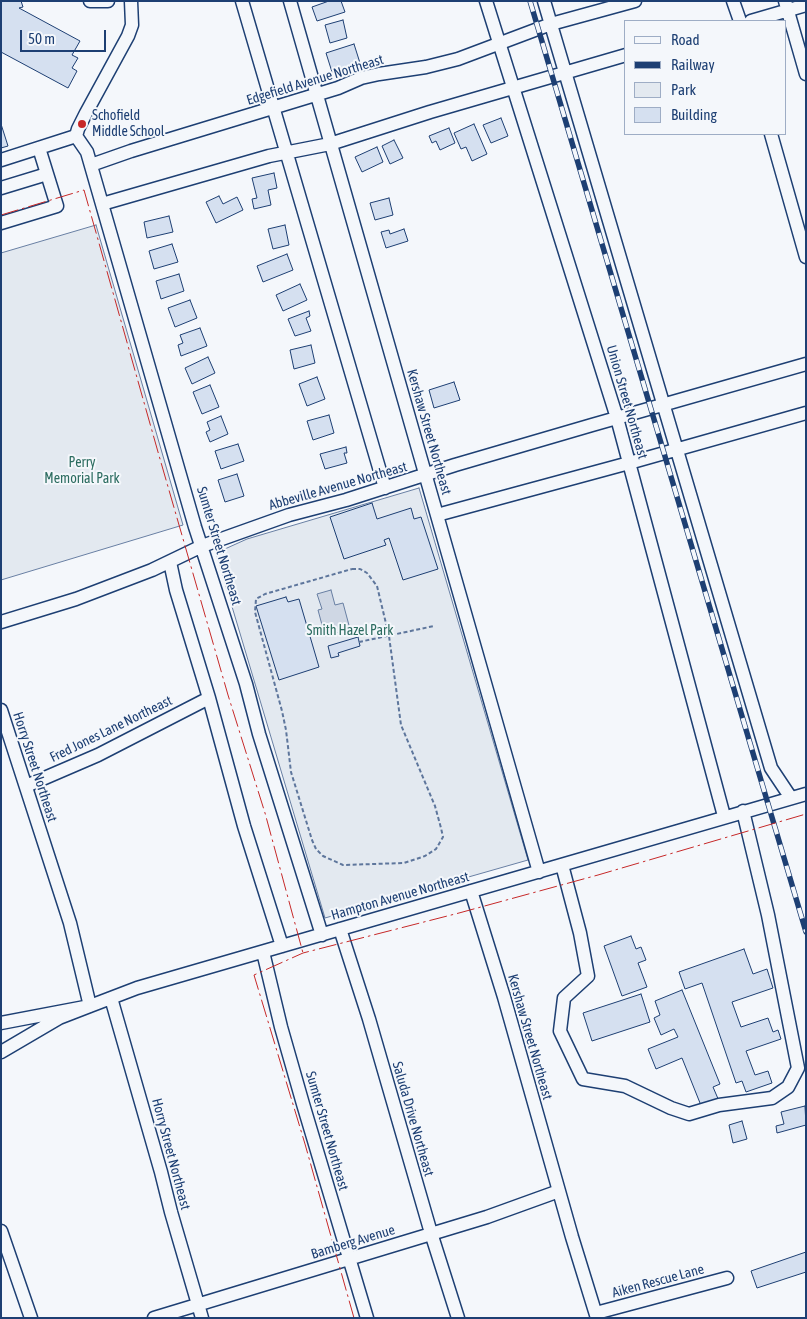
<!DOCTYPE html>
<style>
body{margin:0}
#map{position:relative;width:807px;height:1319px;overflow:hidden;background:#f4f7fb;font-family:"Asap Condensed",sans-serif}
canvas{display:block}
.frame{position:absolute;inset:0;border:2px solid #1d3f73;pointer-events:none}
.legend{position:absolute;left:624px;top:20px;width:162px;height:115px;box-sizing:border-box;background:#f4f7fb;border:1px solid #9eadc5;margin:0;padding:6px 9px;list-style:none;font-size:15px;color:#1d3f73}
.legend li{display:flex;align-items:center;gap:10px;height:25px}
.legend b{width:25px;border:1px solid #9eadc5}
.scale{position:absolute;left:20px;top:30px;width:86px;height:22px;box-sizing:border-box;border:2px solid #1d3f73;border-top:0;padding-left:6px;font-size:15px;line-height:18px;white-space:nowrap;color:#1d3f73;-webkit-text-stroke:4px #f4f7fb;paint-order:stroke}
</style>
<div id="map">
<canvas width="807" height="1319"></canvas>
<div class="frame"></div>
<ul class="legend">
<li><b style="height:6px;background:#f4f7fb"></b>Road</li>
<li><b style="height:6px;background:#1d3f73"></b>Railway</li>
<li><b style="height:14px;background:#e3e9f0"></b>Park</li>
<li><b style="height:14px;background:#d5e0f0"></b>Building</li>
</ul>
<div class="scale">50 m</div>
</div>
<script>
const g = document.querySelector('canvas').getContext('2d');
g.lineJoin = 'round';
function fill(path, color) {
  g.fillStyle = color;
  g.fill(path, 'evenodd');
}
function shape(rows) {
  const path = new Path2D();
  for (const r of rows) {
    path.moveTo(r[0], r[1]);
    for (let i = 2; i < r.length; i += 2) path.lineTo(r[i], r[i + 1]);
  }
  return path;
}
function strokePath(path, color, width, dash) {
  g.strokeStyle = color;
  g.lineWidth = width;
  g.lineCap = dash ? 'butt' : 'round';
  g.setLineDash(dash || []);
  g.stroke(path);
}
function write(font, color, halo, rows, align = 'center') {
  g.font = font + ' "Asap Condensed",sans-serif';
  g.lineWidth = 4;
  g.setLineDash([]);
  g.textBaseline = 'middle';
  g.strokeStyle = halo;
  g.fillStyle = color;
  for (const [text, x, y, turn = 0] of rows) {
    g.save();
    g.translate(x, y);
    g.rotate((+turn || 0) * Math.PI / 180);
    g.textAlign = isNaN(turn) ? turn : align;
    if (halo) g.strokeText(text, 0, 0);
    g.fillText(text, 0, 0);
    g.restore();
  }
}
const green = shape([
 [96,225,183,525,1,580,1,253,96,225],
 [419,488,528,860,325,918,216,553,247,539,419,488]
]);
fill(green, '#e3e9f0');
strokePath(green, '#687fa3', 1);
const water = shape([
 [331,590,335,605,343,603,350,629,325,636,318,610,322,609,317,594,331,590]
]);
fill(water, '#cfd7e4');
strokePath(water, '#687fa3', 1);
const building = shape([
 [1,1,21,1,23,7,19,8,80,41,72,55,78,58,72,68,77,71,68,88,1,52,1,1],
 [329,1,341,1,345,12,317,21,312,7,329,1],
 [343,20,347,38,330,43,325,25,343,20],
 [354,44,360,63,332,72,326,53,354,44],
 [501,118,508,136,491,143,483,125,501,118],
 [1,124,8,146,1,148,1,124],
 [474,124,487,154,472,161,466,147,461,149,454,133,474,124],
 [449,128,455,143,440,150,436,141,432,143,429,136,449,128],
 [394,140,403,158,390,164,382,146,394,140],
 [377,147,383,162,362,172,355,157,377,147],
 [274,173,277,188,268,190,271,205,254,209,252,199,257,198,252,178,274,173],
 [219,196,223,204,237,197,243,210,216,223,206,202,219,196],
 [389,198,393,215,375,220,370,203,389,198],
 [169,216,173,232,147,238,144,222,169,216],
 [285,225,289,245,273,249,268,229,285,225],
 [404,229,408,241,386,248,381,232,389,230,390,234,404,229],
 [172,244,178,262,154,269,149,251,172,244],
 [287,254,293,270,263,282,257,266,287,254],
 [179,274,184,291,161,299,156,281,179,274],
 [300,284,307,300,283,311,276,295,300,284],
 [190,300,197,318,175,327,168,308,190,300],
 [309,311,310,316,306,318,311,331,295,336,288,319,309,311],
 [200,328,207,346,181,356,178,345,183,343,180,335,200,328],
 [311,345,315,363,294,369,290,350,311,345],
 [208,357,215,373,192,384,185,368,208,357],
 [317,377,325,399,307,406,299,384,317,377],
 [454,382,460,400,434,408,429,390,454,382],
 [210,385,219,407,202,414,193,392,210,385],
 [329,415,334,433,313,440,307,421,329,415],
 [221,416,228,434,210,442,206,432,210,430,207,422,221,416],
 [238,444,244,461,221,469,215,451,238,444],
 [346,447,347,453,344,453,347,463,325,469,320,454,346,447],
 [237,474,244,496,225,502,218,480,237,474],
 [372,503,377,519,411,508,414,519,421,517,438,569,403,580,389,538,384,540,386,545,344,559,330,517,372,503],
 [286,597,288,602,299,599,319,667,279,680,256,606,286,597],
 [358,637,360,646,338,653,339,656,331,658,328,646,358,637],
 [631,936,636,949,641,947,646,960,638,963,647,987,622,996,604,946,631,936],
 [744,949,753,974,767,969,773,988,732,1002,741,1027,768,1018,773,1032,778,1030,781,1039,746,1051,755,1075,768,1071,772,1083,746,1092,742,1081,736,1083,702,983,685,989,679,972,744,949],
 [682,990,720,1084,713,1087,719,1101,702,1108,682,1058,656,1069,648,1049,678,1037,674,1029,661,1035,654,1018,660,1015,655,1001,682,990],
 [641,994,650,1022,592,1041,583,1013,641,994],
 [805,1106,806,1125,777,1133,776,1126,784,1124,781,1112,805,1106],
 [742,1121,747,1139,733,1143,729,1125,742,1121],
 [806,1252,806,1272,757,1288,751,1271,806,1252]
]);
fill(building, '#d5e0f0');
strokePath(building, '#1d3f73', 1);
const minor = shape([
 [90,1,108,1],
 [242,1,385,488],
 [290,1,539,872],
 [486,1,617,418,724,816],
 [544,1,771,768,791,798],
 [733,1,740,21],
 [785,1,806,74],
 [751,21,806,5],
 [771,134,806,257],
 [76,136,87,152,195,527,246,684,259,734,322,935],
 [76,136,78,129,86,113,128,36,132,25,131,1],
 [1,160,76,136],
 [91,165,131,151,338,88,361,78,379,74,426,67,458,59,551,24,635,1],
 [1,188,47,174],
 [102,204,269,156,330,144,430,112,626,55],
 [1,223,57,206,39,148],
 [437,515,629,463,806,413],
 [170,562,176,590,209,698,244,826,282,946],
 [1,622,76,599,152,570,202,546,289,515,346,500,455,465,592,425,806,364],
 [1,710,70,923,90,1006,59,1018,1,1052],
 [26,786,98,755,209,698],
 [562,865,580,933,588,976,564,998,560,1031,583,1079,625,1086,671,1108,689,1114,719,1105,772,1098,788,1087,798,1068,768,915,743,811],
 [471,891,504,997,572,1237,597,1318],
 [340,929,369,1019,431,1233,458,1318],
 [263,952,281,1027,303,1104,367,1318],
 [111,998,161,1172,171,1212,202,1318],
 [1,1023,90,1006,137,988,806,794],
 [1,1231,31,1318],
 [596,1313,727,1278],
 [154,1318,487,1217,559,1191]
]);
strokePath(minor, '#1d3f73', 15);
strokePath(shape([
 [352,569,360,569,367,573,377,586,389,636,401,725,435,806,441,828,443,837,436,849,425,856,404,863,343,865,323,856,316,849,312,840,291,772,286,730,282,711,255,612,256,599,265,594,352,569],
 [359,642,434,626]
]), '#5e769c', 2, [4, 2.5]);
strokePath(minor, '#f4f7fb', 12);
const rail = shape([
 [530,1,806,932]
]);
strokePath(rail, '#1d3f73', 5.5);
strokePath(rail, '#f4f7fb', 4, [11]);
strokePath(shape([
 [1,215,84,190,158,452,228,695,265,813,303,953],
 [354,1318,305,1144,254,975,303,953,459,913,598,875,806,814]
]), '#c62828', 1, [18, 4, 2.5, 4]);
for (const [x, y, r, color] of [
 [82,124,5,"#c62828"]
]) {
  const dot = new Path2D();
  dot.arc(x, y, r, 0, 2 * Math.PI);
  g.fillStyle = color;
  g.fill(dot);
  strokePath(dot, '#f4f7fb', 2);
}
write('14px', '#1d3f73', '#f4f7fb', [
 ["Edgefield Avenue Northeast",315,80,-17],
 ["Union Street Northeast",627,402,74],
 ["Kershaw Street Northeast",429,432,74],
 ["Abbeville Avenue Northeast",338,486,-16],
 ["Sumter Street Northeast",219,546,73],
 ["Fred Jones Lane Northeast",111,729,-26],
 ["Horry Street Northeast",35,767,72],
 ["Hampton Avenue Northeast",400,896,-16],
 ["Kershaw Street Northeast",530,1037,74],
 ["Saluda Drive Northeast",413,1119,74],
 ["Sumter Street Northeast",327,1131,74],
 ["Horry Street Northeast",171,1154,75],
 ["Bamberg Avenue",353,1242,-17],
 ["Aiken Rescue Lane",658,1281,-15]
]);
write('14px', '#1d3f73', '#f4f7fb', [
 ["Schofield",92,116],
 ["Middle School",92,132]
], 'left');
write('14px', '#2c6c60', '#f4f7fb', [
 ["Perry",82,463],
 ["Memorial Park",82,479],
 ["Smith Hazel Park",350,631]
]);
</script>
